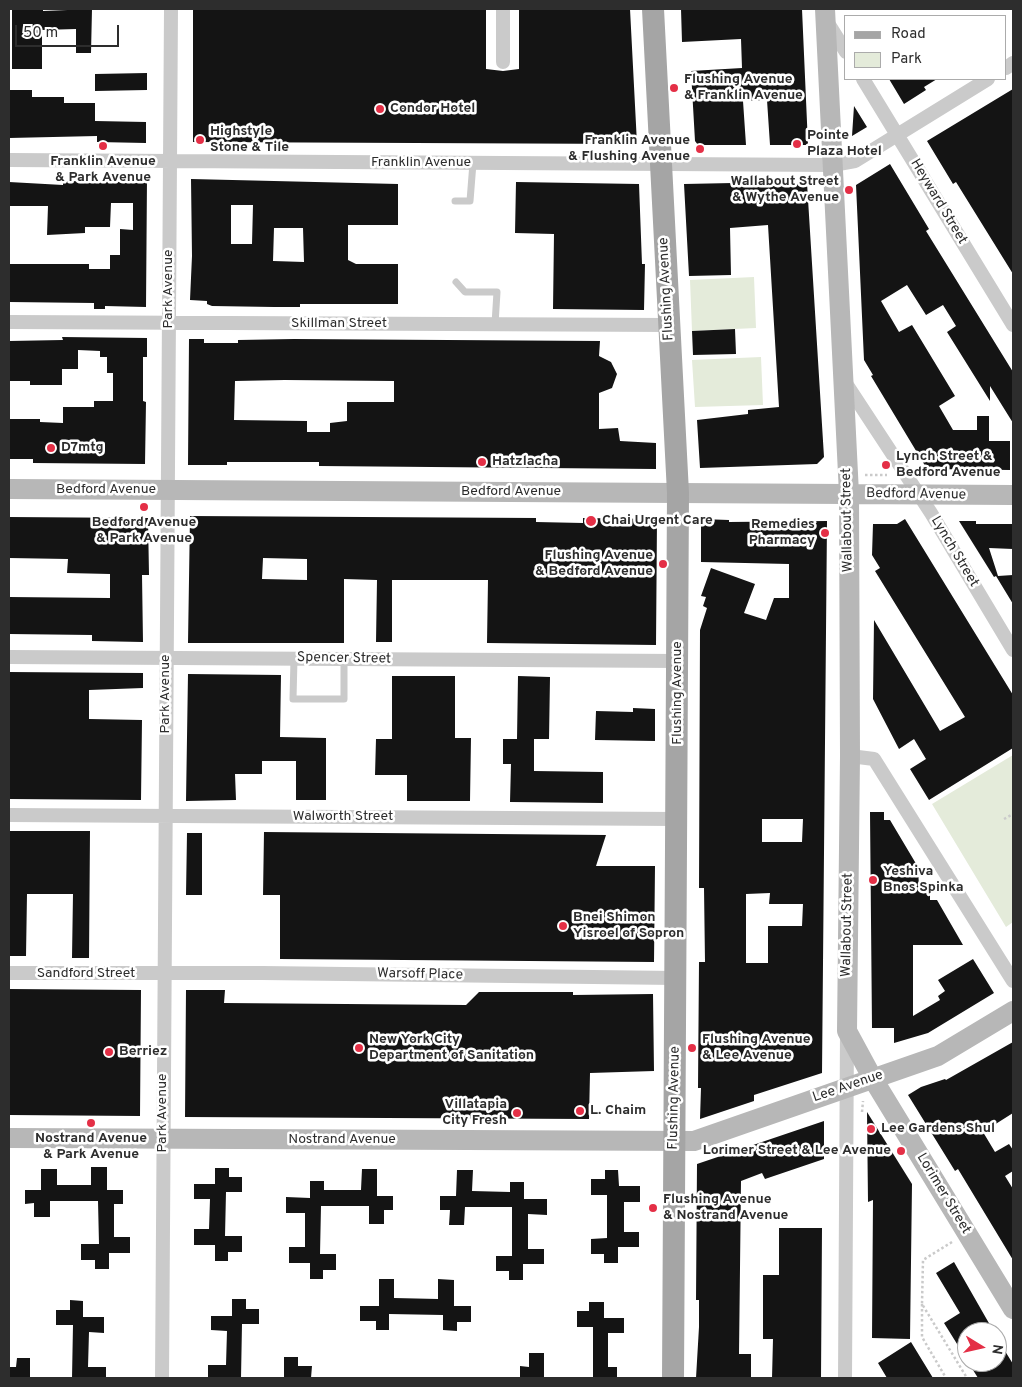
<!DOCTYPE html>
<style>
body{margin:0}
#map{position:relative;width:1022px;height:1387px;overflow:hidden;background:#fff;font-family:Overpass,sans-serif}
canvas{display:block}
.frame{position:absolute;inset:0;border:10px solid #2d2d2d;pointer-events:none}
.legend{position:absolute;left:844px;top:15px;width:162px;height:65px;box-sizing:border-box;background:#fff;border:1px solid #ababab;margin:0;padding:6px 9px;list-style:none;font-size:15px;color:#2d2d2d}
.legend li{display:flex;align-items:center;gap:10px;height:25px}
.legend b{width:25px;border:1px solid #ababab}
.north{position:absolute;left:957px;top:1322px;width:50px;height:50px;box-sizing:border-box;background:#fff;border:1px solid #ababab;border-radius:50%;rotate:99deg;font-size:14px;font-weight:700;line-height:20px;text-align:center;color:#2d2d2d}
.north::after{content:'';display:block;margin:auto;width:18px;height:22px;background:#e42f46;clip-path:polygon(50% 0,100% 100%,50% 72%,0 100%)}
.scale{position:absolute;left:15px;top:25px;width:104px;height:22px;box-sizing:border-box;border:2px solid #2d2d2d;border-top:0;padding-left:6px;font-size:15px;line-height:18px;white-space:nowrap;color:#2d2d2d;-webkit-text-stroke:4px #fff;paint-order:stroke}
</style>
<div id="map">
<canvas width="1022" height="1387"></canvas>
<div class="frame"></div>
<ul class="legend">
<li><b style="height:6px;background:#a5a5a5"></b>Road</li>
<li><b style="height:14px;background:#e4ebda"></b>Park</li>
</ul>
<div class="north">N</div>
<div class="scale">50 m</div>
</div>
<script>
const g = document.querySelector('canvas').getContext('2d');
g.lineJoin = 'round';
function fill(path, color) {
  g.fillStyle = color;
  g.fill(path, 'evenodd');
}
function shape(rows) {
  const path = new Path2D();
  for (const r of rows) {
    path.moveTo(r[0], r[1]);
    for (let i = 2; i < r.length; i += 2) path.lineTo(r[i], r[i + 1]);
  }
  return path;
}
function strokePath(path, color, width, dash) {
  g.strokeStyle = color;
  g.lineWidth = width;
  g.lineCap = dash ? 'butt' : 'round';
  g.setLineDash(dash || []);
  g.stroke(path);
}
function write(font, color, halo, rows, align = 'center') {
  g.font = font + ' Overpass,sans-serif';
  g.lineWidth = 5;
  g.setLineDash([]);
  g.textBaseline = 'middle';
  g.strokeStyle = halo;
  g.fillStyle = color;
  for (const [text, x, y, turn = 0] of rows) {
    g.save();
    g.translate(x, y);
    g.rotate((+turn || 0) * Math.PI / 180);
    g.textAlign = isNaN(turn) ? turn : align;
    if (halo) g.strokeText(text, 0, 0);
    g.fillText(text, 0, 0);
    g.restore();
  }
}
fill(shape([
 [754,277,756,328,692,331,690,280],
 [761,357,763,405,695,407,692,360],
 [1013,755,1013,922,1006,927,932,804]
]), '#e4ebda');
fill(shape([
 [12,9,43,9,43,11,92,9,91,53,76,53,76,29,42,30,42,69,12,69],
 [193,9,486,9,486,69,503,71,519,69,519,9,630,9,637,144,193,142],
 [681,9,802,9,808,145,770,145,767,100,743,101,746,145,698,145,695,141,691,71,742,68,741,39,682,42],
 [147,73,147,90,95,91,95,74],
 [889,79,937,79,924,87,926,90,904,104],
 [1013,89,1013,274,956,182,953,184,927,141],
 [9,90,32,90,32,97,64,97,64,103,95,103,95,121,146,122,146,143,97,142,97,136,9,138],
 [854,106,867,127,852,136],
 [890,164,929,229,926,231,1013,372,1013,423,990,386,990,401,947,332,956,326,943,305,926,315,907,285,881,301,899,332,912,325,955,396,939,406,953,430,977,430,977,416,989,416,989,441,1010,441,1010,470,927,469,871,376,873,375,864,360,856,185],
 [133,178,147,178,146,307,105,306,105,309,94,309,94,303,9,302,9,264,89,264,89,269,110,269,110,255,120,255,120,229,133,230,133,203,111,203,110,227,85,227,85,233,47,235,48,206,9,206,9,182,63,185,63,181,133,182],
 [191,179,398,184,398,225,348,225,348,260,356,264,398,264,398,304,300,304,300,307,274,307,212,306,207,304,207,301,190,300,192,256],
 [231,205,253,205,252,244,231,244],
 [274,228,303,228,304,262,273,261],
 [516,182,639,184,642,264,645,264,644,310,553,309,554,234,515,233],
 [733,183,747,184,747,186,807,183,824,457,817,464,700,468,697,420,748,414,748,410,779,407,768,225,730,228,731,275,689,276,684,184],
 [735,329,736,354,693,355,692,331],
 [62,337,147,338,147,357,143,357,143,401,146,402,145,464,33,463,33,459,9,459,9,419,40,419,40,422,63,423,63,407,94,407,94,401,113,401,113,373,107,373,107,357,100,357,100,351,78,350,78,369,62,369,62,385,30,385,30,381,9,381,9,341,63,340],
 [189,339,204,339,204,343,238,343,238,340,294,339,600,341,599,356,611,362,617,374,612,388,599,393,599,429,618,428,620,441,656,443,656,469,319,466,319,462,227,462,227,465,188,465],
 [285,380,394,381,394,402,347,402,347,421,330,423,330,432,307,432,307,421,234,420,235,381],
 [190,516,536,518,536,522,583,523,583,518,657,519,656,645,487,643,488,580,392,580,392,642,376,642,377,580,344,579,344,643,188,643],
 [263,558,307,559,307,580,262,579],
 [9,517,148,518,149,575,142,575,143,642,92,641,92,635,9,634,9,597,110,598,110,574,67,573,68,559,9,558],
 [701,519,729,520,729,522,827,521,822,1073,754,1095,754,1101,700,1119,701,1088,698,1088,699,962,705,962,704,888,699,888,700,630,707,608,703,606,706,597,701,596,711,568,755,584,744,613,766,620,774,598,789,598,789,564,701,562],
 [762,819,803,819,802,842,762,842],
 [770,893,769,904,803,904,802,926,768,926,768,963,746,963,746,894],
 [905,519,1013,695,1013,748,929,800,910,769,926,759,914,739,899,749,873,699,874,620,940,731,965,717,875,571,880,568,872,555,873,524,897,524],
 [959,521,976,521,976,524,1013,524,1013,549,989,548,998,576,1013,575,1013,604,996,576,994,577],
 [9,672,143,673,143,688,89,690,89,719,142,720,141,800,9,799],
 [188,674,281,675,280,737,326,738,326,800,296,800,296,761,262,761,262,774,235,774,236,800,186,801],
 [392,676,455,676,455,738,471,738,470,801,407,801,407,775,375,775,376,739,392,739],
 [518,676,550,677,549,739,534,739,534,771,603,772,603,803,510,802,511,764,503,764,503,739,517,739],
 [633,708,655,709,655,741,595,740,596,711,633,712],
 [870,812,884,812,884,820,890,820,918,867,919,888,930,891,930,900,937,900,963,945,913,945,913,1016,940,1000,938,996,945,991,938,980,973,959,994,993,928,1033,894,1043,894,1028,872,1028],
 [9,831,90,831,89,958,72,958,73,894,27,894,26,956,9,956],
 [264,832,606,835,596,866,655,866,654,962,280,959,280,895,263,895],
 [187,833,202,833,202,895,186,895],
 [9,989,141,990,140,1116,9,1115],
 [186,990,225,990,224,1003,466,1005,479,992,573,992,573,995,653,994,654,1071,590,1073,589,1119,185,1117],
 [1013,1042,1013,1113,983,1132,995,1152,1009,1144,1013,1150,1013,1171,1005,1176,1013,1189,1013,1260,958,1169,955,1171,908,1095,921,1087,945,1079,946,1080],
 [867,1112,912,1184,910,1339,872,1338,873,1200,868,1202],
 [824,1121,824,1159,765,1179,762,1173,741,1181,739,1354,751,1354,751,1378,696,1378,699,1327,699,1300,696,1300,697,1164],
 [91,1167,107,1167,107,1190,123,1190,123,1204,114,1204,114,1237,130,1237,130,1253,109,1253,109,1269,95,1269,95,1260,81,1260,81,1244,99,1244,98,1201,50,1201,50,1217,34,1217,34,1203,25,1204,25,1190,41,1190,41,1169,57,1169,57,1185,91,1185],
 [215,1168,229,1168,229,1177,242,1177,242,1192,226,1192,225,1236,242,1236,242,1252,228,1252,228,1261,215,1261,215,1245,194,1245,194,1229,209,1229,210,1199,194,1199,194,1184,215,1184],
 [362,1169,377,1169,377,1196,393,1196,393,1210,384,1210,384,1224,369,1224,369,1206,321,1206,320,1254,336,1254,336,1270,323,1270,323,1279,310,1279,310,1263,289,1263,289,1247,305,1247,305,1213,286,1213,286,1197,310,1198,310,1181,324,1181,324,1190,361,1190],
 [457,1170,473,1170,472,1191,510,1192,510,1182,524,1182,524,1199,547,1199,547,1215,528,1214,528,1249,544,1249,544,1264,523,1264,523,1280,509,1280,509,1271,496,1271,496,1256,512,1256,512,1207,465,1207,464,1225,449,1225,450,1210,440,1210,440,1196,456,1196],
 [605,1170,618,1170,619,1186,640,1186,640,1202,624,1202,624,1232,639,1232,639,1247,618,1247,618,1263,604,1263,604,1254,591,1254,591,1239,607,1238,607,1195,591,1195,591,1179,605,1179],
 [779,1228,822,1228,821,1378,772,1378,773,1339,763,1339,763,1275,779,1275],
 [954,1262,994,1332,967,1332,967,1360,944,1323,960,1313,936,1273],
 [379,1279,394,1279,394,1298,438,1299,438,1279,454,1280,454,1306,471,1306,471,1322,457,1322,457,1331,443,1330,443,1315,389,1314,389,1330,376,1330,376,1321,360,1321,360,1306,379,1306],
 [232,1299,246,1299,246,1309,259,1309,259,1324,242,1324,241,1378,208,1378,208,1365,226,1365,227,1331,211,1330,211,1316,232,1316],
 [70,1300,83,1301,83,1317,104,1317,104,1333,89,1332,88,1367,106,1367,106,1378,72,1378,73,1325,56,1325,56,1310,70,1310],
 [589,1302,604,1302,604,1318,624,1318,624,1333,608,1333,608,1367,617,1367,617,1378,593,1378,593,1327,577,1327,577,1311,589,1311],
 [997,1338,1013,1364,1013,1378,978,1378,968,1362,997,1362],
 [911,1342,933,1378,887,1378,878,1363],
 [529,1353,544,1353,544,1378,520,1378,520,1366,529,1367],
 [284,1357,298,1357,298,1366,312,1366,311,1378,284,1378],
 [17,1358,30,1358,30,1378,9,1378,9,1367,16,1367]
]), '#141414');
strokePath(shape([
 [865,475,887,475],
 [1004,819,1013,814],
 [862,1112,863,1101],
 [952,1242,923,1260,922,1304,967,1378],
 [922,1304,922,1337,946,1378]
]), '#cacaca', 2.5, [2.5, 2.5]);
strokePath(shape([
 [455,201,470,201,473,163],
 [456,282,465,292,497,292,495,324],
 [294,659,293,699,344,699,344,659]
]), '#cacaca', 7);
strokePath(shape([
 [826,20,846,52],
 [503,62,503,9],
 [1006,68,1013,63],
 [863,79,1013,325],
 [9,160,833,165,855,161,988,79],
 [9,322,669,325],
 [845,382,931,513,1013,650],
 [9,657,678,661],
 [850,756,874,759,1013,981],
 [9,815,677,819],
 [9,973,262,973,676,978],
 [162,1378,171,9],
 [845,1378,847,1032]
]), '#cacaca', 14);
strokePath(shape([
 [825,9,849,494,850,756,847,1031,873,1079,1013,1309],
 [9,489,1013,495],
 [9,1138,694,1141,938,1056,1013,1011]
]), '#b7b7b7', 20);
strokePath(shape([
 [653,9,678,493,673,1378]
]), '#a5a5a5', 22);
for (const [x, y, r, color] of [
 [674,88,5,"#e42f46"],
 [380,109,5,"#e42f46"],
 [200,140,5,"#e42f46"],
 [797,144,5,"#e42f46"],
 [103,146,5,"#e42f46"],
 [700,149,5,"#e42f46"],
 [849,190,5,"#e42f46"],
 [51,448,5,"#e42f46"],
 [482,462,5,"#e42f46"],
 [886,465,5,"#e42f46"],
 [144,507,5,"#e42f46"],
 [591,521,6,"#e42f46"],
 [825,533,5,"#e42f46"],
 [663,564,5,"#e42f46"],
 [873,880,5,"#e42f46"],
 [563,926,5,"#e42f46"],
 [359,1048,5,"#e42f46"],
 [692,1048,5,"#e42f46"],
 [109,1052,5,"#e42f46"],
 [580,1111,5,"#e42f46"],
 [517,1113,5,"#e42f46"],
 [91,1123,5,"#e42f46"],
 [871,1129,5,"#e42f46"],
 [901,1151,5,"#e42f46"],
 [653,1208,5,"#e42f46"]
]) {
  const dot = new Path2D();
  dot.arc(x, y, r, 0, 2 * Math.PI);
  g.fillStyle = color;
  g.fill(dot);
  strokePath(dot, '#fff', 2);
}
write('bold 14px', '#2d2d2d', '#fff', [
 ["Flushing Avenue",684,80],
 ["& Franklin Avenue",684,96],
 ["Condor Hotel",390,109],
 ["Highstyle",210,132],
 ["Stone & Tile",210,148],
 ["Pointe",807,136],
 ["Plaza Hotel",807,152],
 ["Franklin Avenue",690,141,"right"],
 ["& Flushing Avenue",690,157,"right"],
 ["Franklin Avenue",103,162,"center"],
 ["& Park Avenue",103,178,"center"],
 ["Wallabout Street",839,182,"right"],
 ["& Wythe Avenue",839,198,"right"],
 ["D7mtg",61,448],
 ["Lynch Street &",896,457],
 ["Bedford Avenue",896,473],
 ["Hatzlacha",492,462],
 ["Chai Urgent Care",602,521],
 ["Bedford Avenue",144,523,"center"],
 ["& Park Avenue",144,539,"center"],
 ["Remedies",815,525,"right"],
 ["Pharmacy",815,541,"right"],
 ["Flushing Avenue",653,556,"right"],
 ["& Bedford Avenue",653,572,"right"],
 ["Yeshiva",883,872],
 ["Bnos Spinka",883,888],
 ["Bnei Shimon",573,918],
 ["Yisroel of Sopron",573,934],
 ["New York City",369,1040],
 ["Department of Sanitation",369,1056],
 ["Flushing Avenue",702,1040],
 ["& Lee Avenue",702,1056],
 ["Berriez",119,1052],
 ["Villatapia",507,1105,"right"],
 ["City Fresh",507,1121,"right"],
 ["L. Chaim",590,1111],
 ["Lee Gardens Shul",881,1129],
 ["Nostrand Avenue",91,1139,"center"],
 ["& Park Avenue",91,1155,"center"],
 ["Lorimer Street & Lee Avenue",891,1151,"right"],
 ["Flushing Avenue",663,1200],
 ["& Nostrand Avenue",663,1216]
], 'left');
write('14px', '#2d2d2d', '#fff', [
 ["Franklin Avenue",421,163],
 ["Heyward Street",938,202,59],
 ["Park Avenue",169,289,-90],
 ["Flushing Avenue",667,289,-93],
 ["Skillman Street",339,324],
 ["Bedford Avenue",106,490],
 ["Bedford Avenue",511,492],
 ["Bedford Avenue",916,495,1],
 ["Wallabout Street",848,520,-91],
 ["Lynch Street",954,552,59],
 ["Spencer Street",344,659,1],
 ["Flushing Avenue",678,693,-90],
 ["Park Avenue",166,694,-90],
 ["Walworth Street",343,817],
 ["Wallabout Street",848,925,-89],
 ["Sandford Street",86,974],
 ["Warsoff Place",420,975,1],
 ["Lee Avenue",848,1087,-19],
 ["Flushing Avenue",675,1098,-89],
 ["Park Avenue",163,1113,-90],
 ["Nostrand Avenue",342,1140],
 ["Lorimer Street",943,1194,59]
]);
</script>
